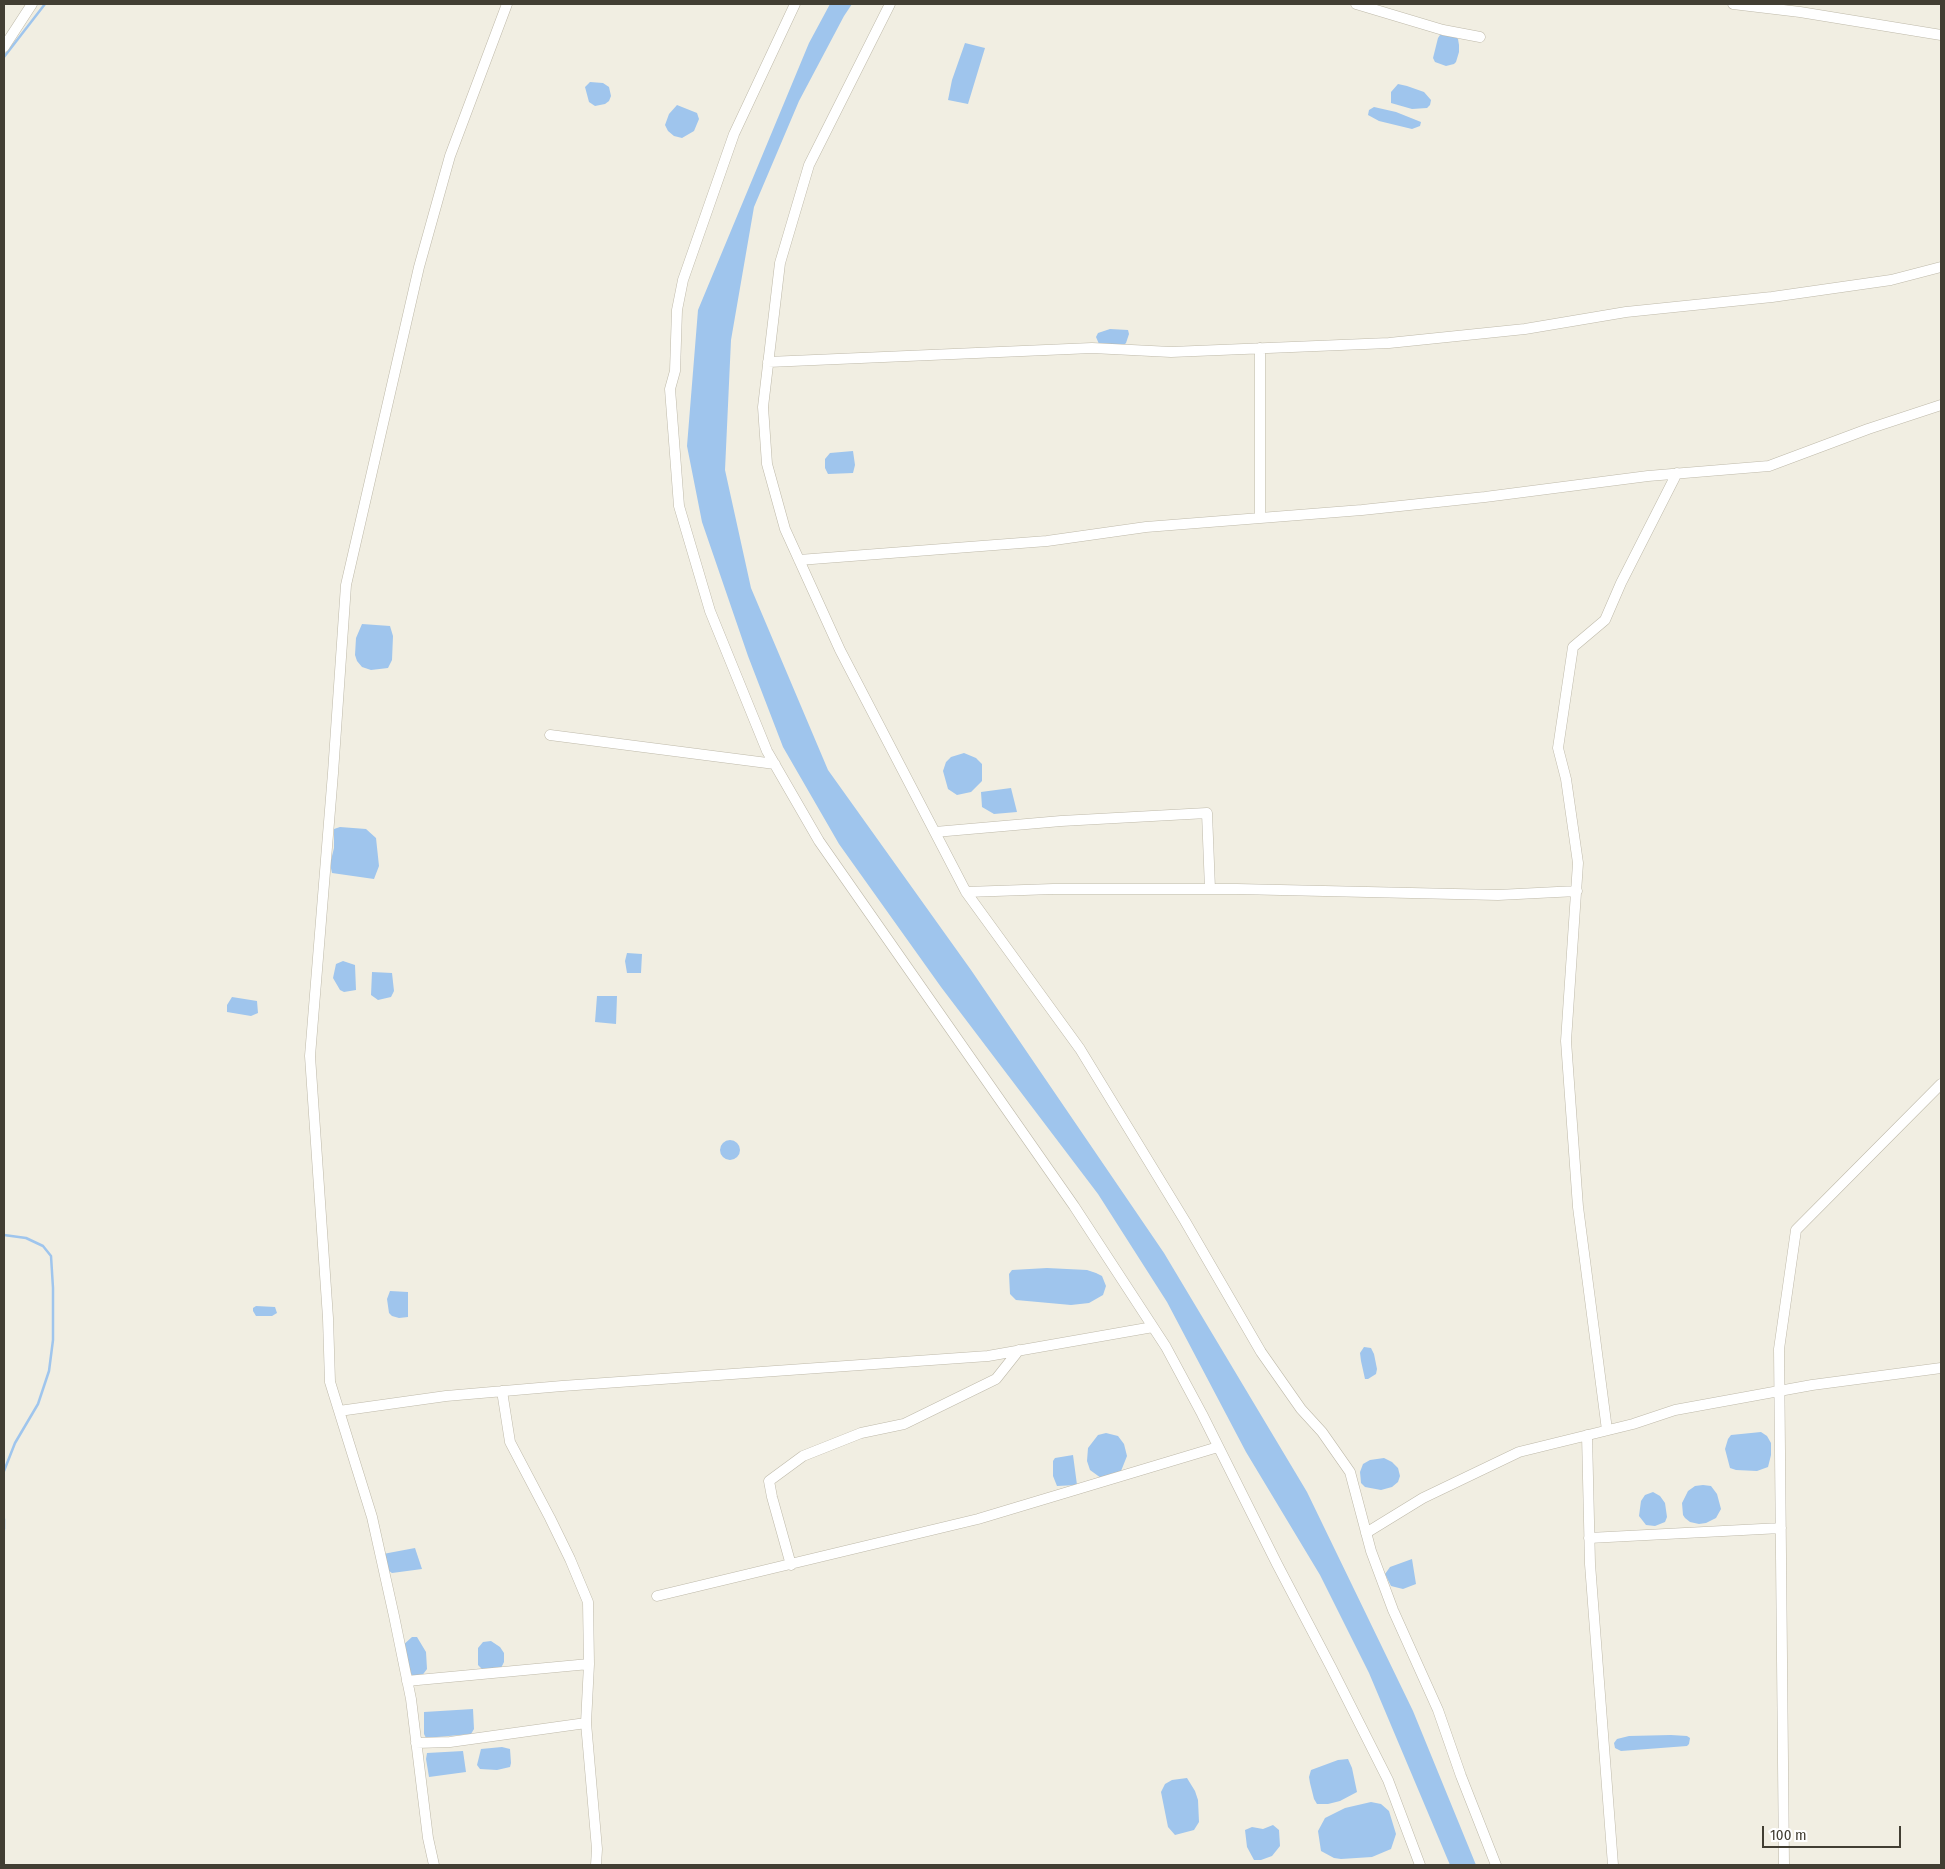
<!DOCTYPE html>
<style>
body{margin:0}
#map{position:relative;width:1945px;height:1869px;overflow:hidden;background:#f1eee2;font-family:"Fira Sans Condensed",sans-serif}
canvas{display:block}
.frame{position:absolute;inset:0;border:5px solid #423e33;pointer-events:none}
.scale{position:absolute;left:1762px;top:1826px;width:139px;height:22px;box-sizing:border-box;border:2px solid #423e33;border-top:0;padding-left:6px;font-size:15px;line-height:18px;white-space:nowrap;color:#423e33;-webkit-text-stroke:4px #fff;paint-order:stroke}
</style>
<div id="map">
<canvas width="1945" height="1869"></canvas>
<div class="frame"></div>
<div class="scale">100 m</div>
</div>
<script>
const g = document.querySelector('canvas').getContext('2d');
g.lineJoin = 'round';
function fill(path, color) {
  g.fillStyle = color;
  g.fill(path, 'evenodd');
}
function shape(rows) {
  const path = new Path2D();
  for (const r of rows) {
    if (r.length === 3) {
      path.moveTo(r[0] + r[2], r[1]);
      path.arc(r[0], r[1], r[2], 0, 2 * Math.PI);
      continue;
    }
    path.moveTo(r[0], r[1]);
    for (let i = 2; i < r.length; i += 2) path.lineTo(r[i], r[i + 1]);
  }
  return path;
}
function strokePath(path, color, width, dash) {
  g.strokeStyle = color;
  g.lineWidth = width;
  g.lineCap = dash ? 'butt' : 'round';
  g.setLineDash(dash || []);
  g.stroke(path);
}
fill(shape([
 [830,4,852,4,844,16,799,101,754,207,731,340,725,470,751,588,828,770,971,970,1164,1253,1307,1492,1413,1711,1476,1865,1450,1865,1369,1673,1320,1575,1246,1452,1167,1302,1098,1194,941,987,839,844,783,747,748,656,702,522,687,446,698,310,809,43],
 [1443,34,1456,37,1458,39,1459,45,1459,52,1456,62,1454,64,1446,66,1435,62,1433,58,1438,38,1440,35],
 [965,43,985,48,968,104,948,100,952,80],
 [590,82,603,83,609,87,611,96,609,101,605,104,595,106,589,102,585,87],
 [1398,84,1407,86,1424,92,1431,100,1430,105,1427,108,1412,109,1391,103,1391,92],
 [677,105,697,113,699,119,694,131,682,138,674,136,668,131,665,125,669,114],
 [1374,107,1396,112,1421,122,1420,126,1412,129,1379,121,1368,115,1369,110],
 [1110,329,1128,330,1129,334,1126,343,1123,346,1099,344,1096,337,1098,333],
 [853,451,855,465,853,473,828,474,825,468,825,459,830,453],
 [362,624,390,626,393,636,392,660,388,668,371,670,362,667,357,661,355,655,356,638],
 [964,753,976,758,982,764,982,781,971,792,957,795,948,789,943,771,946,762,951,757],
 [1011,788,1017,812,994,814,982,807,981,792],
 [340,827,366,829,376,838,379,866,374,879,332,873,330,864,334,848,334,829],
 [627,953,642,954,641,973,627,973,625,961],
 [343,961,355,965,356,990,344,992,340,990,333,978,336,964],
 [372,972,392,973,394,991,391,997,378,1000,371,995],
 [597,996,617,996,616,1024,595,1022],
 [232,997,257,1001,258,1013,251,1016,227,1012,227,1005],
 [730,1150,10],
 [1047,1268,1087,1270,1096,1273,1102,1276,1106,1286,1103,1295,1089,1303,1071,1305,1016,1300,1010,1294,1009,1274,1012,1270],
 [390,1291,408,1292,408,1317,399,1318,392,1316,389,1313,387,1299],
 [256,1306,275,1307,277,1313,272,1316,256,1316,253,1311,253,1308],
 [1364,1347,1371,1348,1374,1354,1377,1369,1376,1374,1368,1379,1365,1379,1361,1361,1360,1353],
 [1761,1432,1767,1436,1771,1443,1771,1455,1768,1467,1757,1471,1736,1470,1730,1468,1725,1449,1728,1439,1731,1435],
 [1106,1433,1118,1436,1124,1444,1127,1456,1121,1471,1101,1478,1090,1470,1087,1461,1088,1448,1098,1435],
 [1073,1455,1077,1485,1057,1486,1053,1476,1053,1461,1055,1458],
 [1384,1458,1392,1462,1398,1468,1400,1476,1398,1482,1392,1487,1381,1490,1365,1487,1361,1483,1360,1472,1363,1464,1370,1460],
 [1703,1485,1711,1486,1717,1494,1721,1509,1716,1518,1706,1523,1699,1524,1690,1522,1685,1518,1683,1515,1682,1503,1688,1491,1695,1486],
 [1653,1492,1660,1496,1665,1503,1667,1517,1665,1522,1655,1526,1646,1525,1639,1516,1641,1501,1645,1495],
 [415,1548,422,1569,392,1573,383,1567,383,1554],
 [1412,1559,1416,1584,1403,1589,1391,1586,1385,1574,1390,1567],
 [412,1637,417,1637,426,1652,427,1669,421,1677,413,1677,408,1668,402,1646],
 [491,1641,500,1647,504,1653,504,1662,501,1668,485,1672,478,1665,478,1648,483,1642],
 [473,1709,474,1729,471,1734,426,1738,424,1734,424,1712],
 [1671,1735,1687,1736,1690,1738,1689,1744,1687,1746,1621,1751,1615,1748,1614,1743,1617,1739,1629,1736],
 [502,1747,510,1749,511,1763,510,1767,497,1770,480,1769,477,1765,481,1749],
 [463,1751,466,1772,429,1777,426,1759,427,1753],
 [1348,1759,1352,1768,1357,1792,1340,1801,1328,1804,1317,1804,1314,1799,1310,1783,1309,1777,1311,1770,1338,1760],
 [1187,1778,1195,1791,1198,1800,1199,1822,1194,1830,1175,1835,1168,1827,1161,1792,1165,1784,1172,1780],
 [1371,1802,1381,1804,1389,1811,1396,1834,1391,1849,1372,1857,1341,1859,1334,1858,1321,1851,1318,1831,1325,1818,1345,1808],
 [1273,1825,1279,1830,1280,1846,1272,1856,1261,1860,1254,1860,1247,1847,1245,1830,1252,1827,1263,1829]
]), '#9fc5ed');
strokePath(shape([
 [4,57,45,4],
 [4,1235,26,1238,43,1246,51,1256,53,1288,53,1340,49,1371,38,1404,15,1443,4,1471],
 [4,1519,4,1529]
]), '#9fc5ed', 2.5);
const minor = shape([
 [795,4,734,134,683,280,677,310,675,371,670,389,679,506,710,611,767,751,819,841,1074,1206,1153,1327],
 [890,4,809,165,780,263,763,407,767,464,785,529,840,650,966,892,1080,1049,1185,1221,1261,1352,1301,1409,1322,1432,1350,1472,1371,1551,1393,1610,1438,1710,1461,1776,1496,1865],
 [1356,4,1443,30,1480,37],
 [1733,4,1800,12,1941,35],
 [4,47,32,4],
 [1260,348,1260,518],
 [768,362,1092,348,1171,352,1389,343,1525,329,1626,312,1772,297,1891,280,1941,267],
 [799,560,1047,541,1146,527,1362,510,1485,497,1648,476,1769,466,1868,429,1941,405],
 [550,735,775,764],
 [935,832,1061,821,1207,813,1210,889],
 [966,892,1053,889,1237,889,1498,895,1577,891],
 [339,1411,446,1396,562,1386,988,1356,1153,1327,1166,1347,1202,1414,1277,1564,1331,1667,1388,1780,1420,1865],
 [1607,1430,1578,1207,1566,1041,1578,863,1566,779,1558,748,1573,647,1605,620,1621,583,1677,473],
 [1587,1435,1590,1564,1613,1865],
 [1366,1533,1423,1498,1519,1452,1633,1424,1675,1410,1812,1385,1941,1368],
 [1589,1538,1781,1528],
 [791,1565,772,1497,769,1481,803,1456,861,1433,904,1424,996,1379,1019,1350],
 [657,1596,978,1519,1218,1447],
 [407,1681,589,1664,588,1602,570,1559,550,1518,510,1442,502,1391],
 [586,1723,589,1664],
 [416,1743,450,1742,586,1723,597,1849,596,1865],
 [434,1865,428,1838,411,1699,394,1616,372,1517,330,1382,328,1318,310,1056,333,773,346,585,419,267,450,156,507,4],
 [1784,1865,1779,1349,1796,1230,1941,1084]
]);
strokePath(minor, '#beb9a9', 11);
strokePath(minor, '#fff', 10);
</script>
